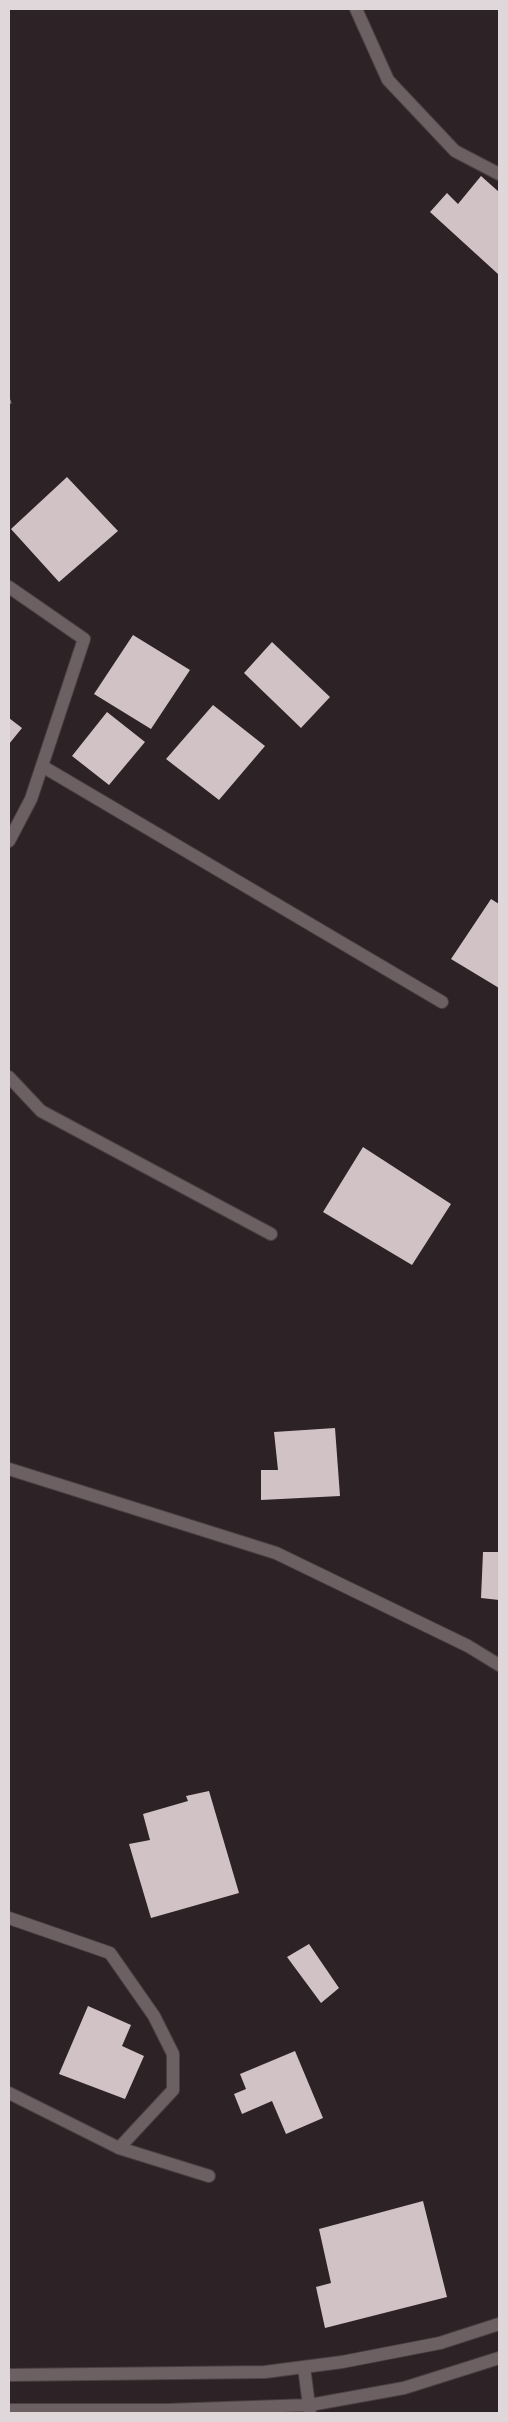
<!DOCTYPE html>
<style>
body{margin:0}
#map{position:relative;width:508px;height:2422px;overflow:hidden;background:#2d2225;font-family:"Varela Round",sans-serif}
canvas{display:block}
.frame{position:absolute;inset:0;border:10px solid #dfd7d9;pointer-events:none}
</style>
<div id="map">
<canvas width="508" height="2422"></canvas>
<div class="frame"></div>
</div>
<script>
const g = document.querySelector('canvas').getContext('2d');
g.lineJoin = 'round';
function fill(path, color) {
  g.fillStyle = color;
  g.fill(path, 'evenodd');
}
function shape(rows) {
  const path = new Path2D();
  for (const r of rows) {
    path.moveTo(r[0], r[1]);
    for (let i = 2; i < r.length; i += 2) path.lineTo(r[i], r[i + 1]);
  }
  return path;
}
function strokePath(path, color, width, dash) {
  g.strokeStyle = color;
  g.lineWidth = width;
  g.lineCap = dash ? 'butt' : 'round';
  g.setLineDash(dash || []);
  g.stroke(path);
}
fill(shape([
 [481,176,499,192,498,274,430,212,447,193,458,204],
 [67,477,118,531,59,582,11,529],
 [133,635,190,670,151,729,94,694],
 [272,642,330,697,301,728,244,673],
 [213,705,265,746,219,800,166,759],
 [107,712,145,742,109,785,72,756],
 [9,718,22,728,9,744],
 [491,899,499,904,499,988,451,959],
 [363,1147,451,1204,412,1265,323,1212],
 [335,1428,340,1496,261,1500,261,1470,278,1470,274,1432],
 [483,1552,499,1552,499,1600,481,1598],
 [209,1791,239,1893,151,1918,129,1844,150,1840,143,1814,188,1801,186,1796],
 [309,1944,339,1988,321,2003,287,1957],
 [88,2006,131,2025,122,2046,144,2056,125,2099,59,2074],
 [295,2051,323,2118,286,2134,272,2101,242,2114,234,2094,246,2089,240,2074],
 [423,2201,447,2297,325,2328,316,2287,331,2283,319,2229]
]), '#d1c2c5');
const minor = shape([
 [356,9,388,80,455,151,499,174],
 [9,587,84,639,31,799,9,841],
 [42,766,442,1002],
 [9,1077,41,1111,271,1234],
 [9,1469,276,1553,468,1646,499,1665],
 [9,1918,110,1953,154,2016,173,2054,173,2090,119,2148],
 [9,2093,119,2148,209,2176],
 [304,2367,310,2413],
 [9,2375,265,2372,342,2362,440,2343,499,2324],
 [9,2410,167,2410,310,2405,404,2388,499,2358]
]);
strokePath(minor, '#4a4043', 14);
strokePath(shape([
 [9,400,11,406]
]), '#867d7f', 3, [4, 2.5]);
strokePath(minor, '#6d6063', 12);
</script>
